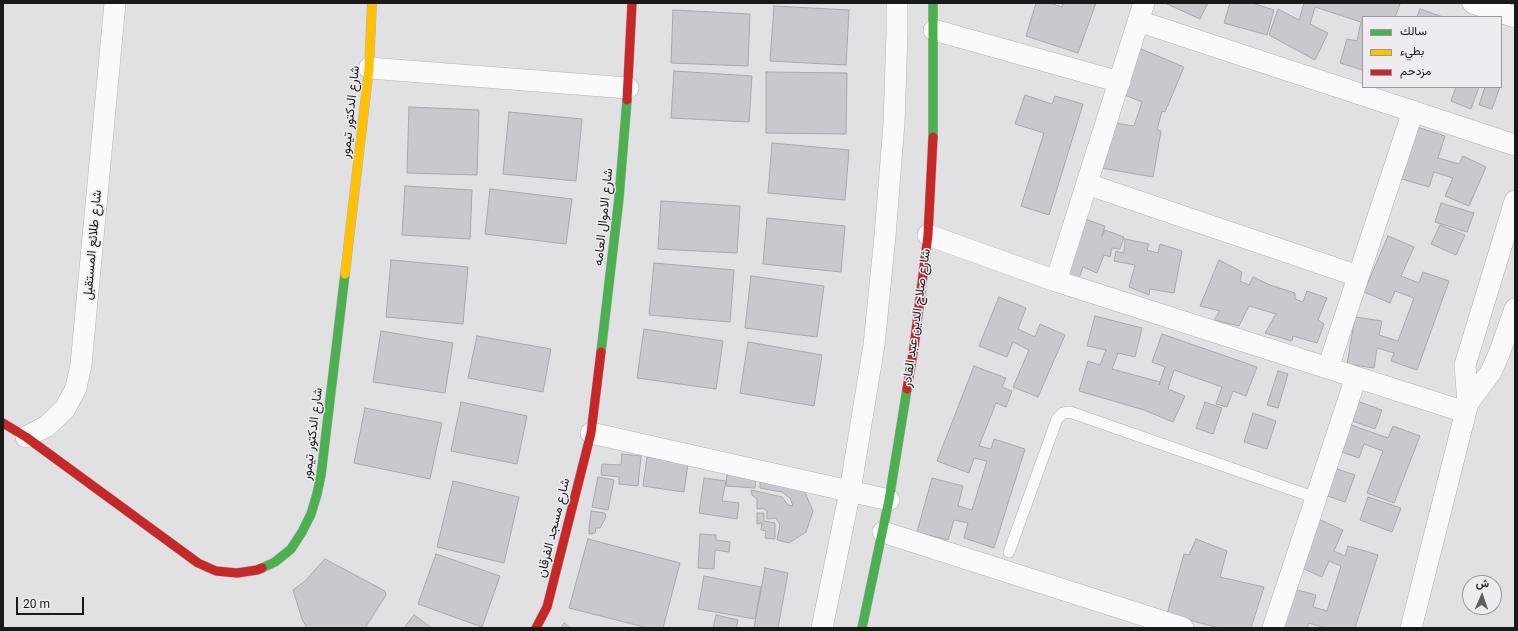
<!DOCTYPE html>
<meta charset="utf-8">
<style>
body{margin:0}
#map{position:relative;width:1518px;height:631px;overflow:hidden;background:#e1e0e2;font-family:Roboto,Vazirmatn,sans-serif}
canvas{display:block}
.frame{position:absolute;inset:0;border:4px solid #19191a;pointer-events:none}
.legend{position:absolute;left:1362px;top:16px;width:140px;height:72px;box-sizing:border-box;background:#eeecf0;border:1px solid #99989a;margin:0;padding:5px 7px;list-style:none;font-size:12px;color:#19191a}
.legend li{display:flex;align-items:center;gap:8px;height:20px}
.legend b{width:20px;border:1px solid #99989a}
.north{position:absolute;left:1462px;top:575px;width:40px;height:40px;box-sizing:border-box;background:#eeecf0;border:1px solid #99989a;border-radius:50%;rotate:2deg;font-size:11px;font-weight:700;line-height:16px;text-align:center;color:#19191a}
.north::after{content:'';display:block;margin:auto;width:14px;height:18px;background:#5f5f60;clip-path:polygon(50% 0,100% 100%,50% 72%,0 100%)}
.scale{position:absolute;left:16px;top:597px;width:68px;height:18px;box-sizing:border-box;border:2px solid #19191a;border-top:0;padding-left:5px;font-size:12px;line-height:14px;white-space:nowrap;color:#19191a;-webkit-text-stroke:3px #eeecf0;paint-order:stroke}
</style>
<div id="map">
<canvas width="1518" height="631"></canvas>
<div class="frame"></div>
<ul class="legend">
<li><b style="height:5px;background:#4caf50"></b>سالك</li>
<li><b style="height:5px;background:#ffc107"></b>بطيء</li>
<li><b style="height:5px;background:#c62828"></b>مزدحم</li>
</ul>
<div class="north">ش</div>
<div class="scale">20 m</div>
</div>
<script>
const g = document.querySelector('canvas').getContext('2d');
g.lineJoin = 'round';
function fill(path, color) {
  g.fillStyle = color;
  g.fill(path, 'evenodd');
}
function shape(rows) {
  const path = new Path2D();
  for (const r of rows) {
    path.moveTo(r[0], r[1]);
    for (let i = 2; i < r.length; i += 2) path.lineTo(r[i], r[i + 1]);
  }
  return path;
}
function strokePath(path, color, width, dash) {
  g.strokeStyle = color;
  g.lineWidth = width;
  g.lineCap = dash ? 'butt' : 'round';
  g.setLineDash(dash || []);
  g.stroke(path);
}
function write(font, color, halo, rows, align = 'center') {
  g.font = font + ' Roboto,Vazirmatn,sans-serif';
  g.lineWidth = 3;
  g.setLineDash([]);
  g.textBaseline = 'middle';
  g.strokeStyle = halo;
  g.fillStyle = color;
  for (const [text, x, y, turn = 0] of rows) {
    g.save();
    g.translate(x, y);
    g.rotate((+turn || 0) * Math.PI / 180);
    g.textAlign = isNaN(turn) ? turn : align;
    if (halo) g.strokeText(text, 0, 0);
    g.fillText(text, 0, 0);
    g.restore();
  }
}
const building = shape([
 [1036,3,1050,3,1062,7,1063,3,1096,3,1078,53,1026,36,1036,3],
 [1165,3,1208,3,1200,19,1165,3],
 [1230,3,1255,3,1255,4,1274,10,1267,35,1224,23,1230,3],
 [1304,3,1398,3,1400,4,1395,17,1363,17,1363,70,1340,63,1347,39,1357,41,1361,22,1315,7,1310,24,1328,33,1315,60,1269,35,1278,9,1299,20,1304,3],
 [774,6,849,10,846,65,770,61,774,6],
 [1420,9,1443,17,1417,17,1420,9],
 [673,10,750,14,748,66,671,63,673,10],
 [1139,48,1184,67,1165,112,1162,111,1157,130,1161,131,1153,177,1101,168,1109,122,1134,126,1142,102,1120,93,1139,48],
 [674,71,752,76,749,122,671,118,674,71],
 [766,72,847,73,846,134,766,133,766,72],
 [1456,87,1479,87,1471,109,1451,101,1456,87],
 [1485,87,1500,87,1492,109,1479,105,1485,87],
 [1025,95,1052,104,1055,96,1083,104,1049,215,1021,206,1044,133,1015,124,1025,95],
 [409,107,479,110,477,175,407,173,409,107],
 [509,112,582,119,576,181,503,174,509,112],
 [1417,127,1445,136,1438,158,1459,164,1463,156,1486,167,1469,206,1445,196,1453,178,1434,172,1429,187,1402,179,1417,127],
 [772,143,849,150,845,200,768,193,772,143],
 [405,186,472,190,470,239,402,235,405,186],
 [490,189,572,199,566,244,485,234,490,189],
 [661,201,740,206,737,253,658,249,661,201],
 [1441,203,1474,213,1467,232,1435,222,1441,203],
 [767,218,845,226,841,272,763,264,767,218],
 [1082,218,1105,226,1102,236,1105,230,1124,237,1120,249,1112,248,1110,257,1104,255,1097,273,1083,267,1077,284,1060,277,1082,218],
 [1440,225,1465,235,1456,255,1431,244,1440,225],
 [1388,236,1414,247,1401,276,1419,283,1423,272,1449,281,1417,370,1391,361,1394,353,1377,348,1374,368,1347,364,1355,317,1382,321,1379,335,1398,341,1414,298,1395,291,1390,303,1364,292,1388,236],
 [1125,239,1149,244,1147,250,1158,253,1160,244,1182,251,1174,293,1150,289,1149,295,1129,287,1135,265,1114,261,1116,251,1124,253,1125,239],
 [391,260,468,267,463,324,386,317,391,260],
 [1219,260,1242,272,1240,281,1249,285,1253,277,1270,285,1295,293,1295,299,1303,302,1307,291,1327,298,1318,320,1324,324,1317,343,1293,336,1292,341,1265,333,1276,314,1249,306,1239,326,1214,320,1220,311,1200,306,1219,260],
 [654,263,734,270,730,322,649,315,654,263],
 [751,276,824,286,817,337,745,328,751,276],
 [999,297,1026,308,1018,329,1035,337,1040,324,1065,335,1038,397,1013,387,1029,350,1013,342,1007,357,979,346,999,297],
 [1095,316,1142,328,1135,357,1118,353,1112,369,1160,382,1159,385,1165,367,1152,362,1162,334,1257,367,1246,396,1233,391,1227,407,1216,404,1222,387,1174,370,1168,389,1185,396,1173,422,1144,410,1079,391,1088,361,1100,365,1106,350,1087,346,1095,316],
 [644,329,723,341,716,389,637,378,644,329],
 [381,331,453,343,445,393,373,382,381,331],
 [477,336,551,349,543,392,468,378,477,336],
 [748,342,822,355,814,406,740,393,748,342],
 [974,366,1006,378,1002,387,1012,391,1006,407,996,403,979,446,991,449,994,439,1025,449,994,548,964,538,968,523,954,520,948,540,917,532,932,478,963,486,958,506,972,510,987,461,974,458,969,473,937,461,974,366],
 [1278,371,1288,374,1278,408,1267,405,1278,371],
 [1354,400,1382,410,1375,429,1347,419,1354,400],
 [461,402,527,416,517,464,451,451,461,402],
 [1205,402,1222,408,1213,434,1196,428,1205,402],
 [365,408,442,423,430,479,354,463,365,408],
 [1253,413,1276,421,1267,449,1244,442,1253,413],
 [1343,422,1388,438,1393,426,1420,436,1394,503,1367,493,1383,451,1364,444,1359,458,1333,449,1343,422],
 [622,454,641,456,638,486,619,484,619,477,601,475,602,464,621,465,622,454],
 [647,457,688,463,684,492,643,486,647,457],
 [1328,466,1355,475,1345,502,1319,493,1328,466],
 [727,474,756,476,755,488,726,486,727,474],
 [760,476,802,486,813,511,806,532,789,543,777,540,780,525,776,518,767,519,767,511,763,508,757,509,757,499,752,495,751,490,782,497,788,505,793,506,790,498,782,492,760,488,760,476],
 [598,477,614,480,608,510,592,507,598,477],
 [704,478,726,481,722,501,739,503,737,519,699,513,704,478],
 [453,481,519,497,504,563,437,547,453,481],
 [1368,497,1401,508,1392,532,1360,520,1368,497],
 [591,511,605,513,606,517,600,528,596,528,595,533,589,534,589,528,591,511],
 [757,513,764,513,764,521,775,523,775,539,765,538,766,531,761,530,762,523,757,524,757,513],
 [1316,518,1343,530,1334,551,1345,556,1348,546,1378,555,1355,628,1321,628,1322,627,1309,623,1307,628,1279,628,1289,588,1316,595,1313,607,1327,611,1341,566,1329,561,1322,577,1295,565,1316,518],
 [700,534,716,535,716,540,730,542,729,552,715,550,714,569,698,568,700,534],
 [588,539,680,563,663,628,648,628,569,608,588,539],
 [1196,539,1227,551,1220,577,1264,587,1251,628,1219,628,1167,614,1184,554,1189,555,1196,539],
 [436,554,500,576,482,627,418,604,436,554],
 [325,559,385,591,386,595,365,628,307,628,302,619,293,590,305,581,325,559],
 [765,568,788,573,778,628,754,628,765,568],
 [704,576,761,587,755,619,698,609,704,576],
 [414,615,432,628,404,628,414,615],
 [716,615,738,620,736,628,713,628,716,615],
 [564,623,571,628,561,628,564,623]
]);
fill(building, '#cac7cf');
strokePath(building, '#a8a8a9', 1);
const lane = shape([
 [1009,552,1057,419,1063,413,1070,412,1316,498]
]);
const street = shape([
 [1473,3,1515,17],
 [1138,21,1515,145],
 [934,30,1120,82],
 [369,68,628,88],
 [1087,184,1358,276],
 [928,235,1056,281,1465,412],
 [1056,281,1144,3],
 [1328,368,1413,111],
 [1468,403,1465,365,1515,201],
 [591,433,889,500],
 [26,437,47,426,65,409,76,388,81,365,115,3],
 [883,532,1183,628],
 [822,628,850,491,874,345,885,236,894,123,897,32,897,3],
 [1273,628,1356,377],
 [1411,628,1468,403,1491,372,1499,354,1515,309]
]);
const fast = shape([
 [933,137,933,3],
 [601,352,619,198,627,100],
 [262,568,275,562,291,549,302,532,311,514,317,494,321,475,345,274],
 [862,628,889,500,907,389]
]);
const slow = shape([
 [345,274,369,68,372,3]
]);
const jam = shape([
 [627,100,632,3],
 [907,389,914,347,928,235,933,137],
 [3,423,26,437,198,563,216,571,237,573,257,570,262,568],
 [536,628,547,607,591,433,601,352]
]);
strokePath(lane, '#b2b2b3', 12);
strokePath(street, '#b2b2b3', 22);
strokePath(fast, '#b2b2b3', 10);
strokePath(slow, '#b2b2b3', 10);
strokePath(jam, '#b2b2b3', 10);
strokePath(lane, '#fafafb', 11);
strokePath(street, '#fafafb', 21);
strokePath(fast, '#4caf50', 9);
strokePath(slow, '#ffc107', 9);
strokePath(jam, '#c62828', 9);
write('13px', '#19191a', '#eeecf0', [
 ["شارع الدكتور تيمور",351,112,-84],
 ["شارع الاموال العامه",604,217,-84],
 ["شارع طلائع المستقبل",93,245,-85],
 ["شارع صلاح الدين عبد القادر",917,318,-82],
 ["شارع الدكتور تيمور",313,434,-83],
 ["شارع مسجد الفرقان",554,528,-76]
]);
</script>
